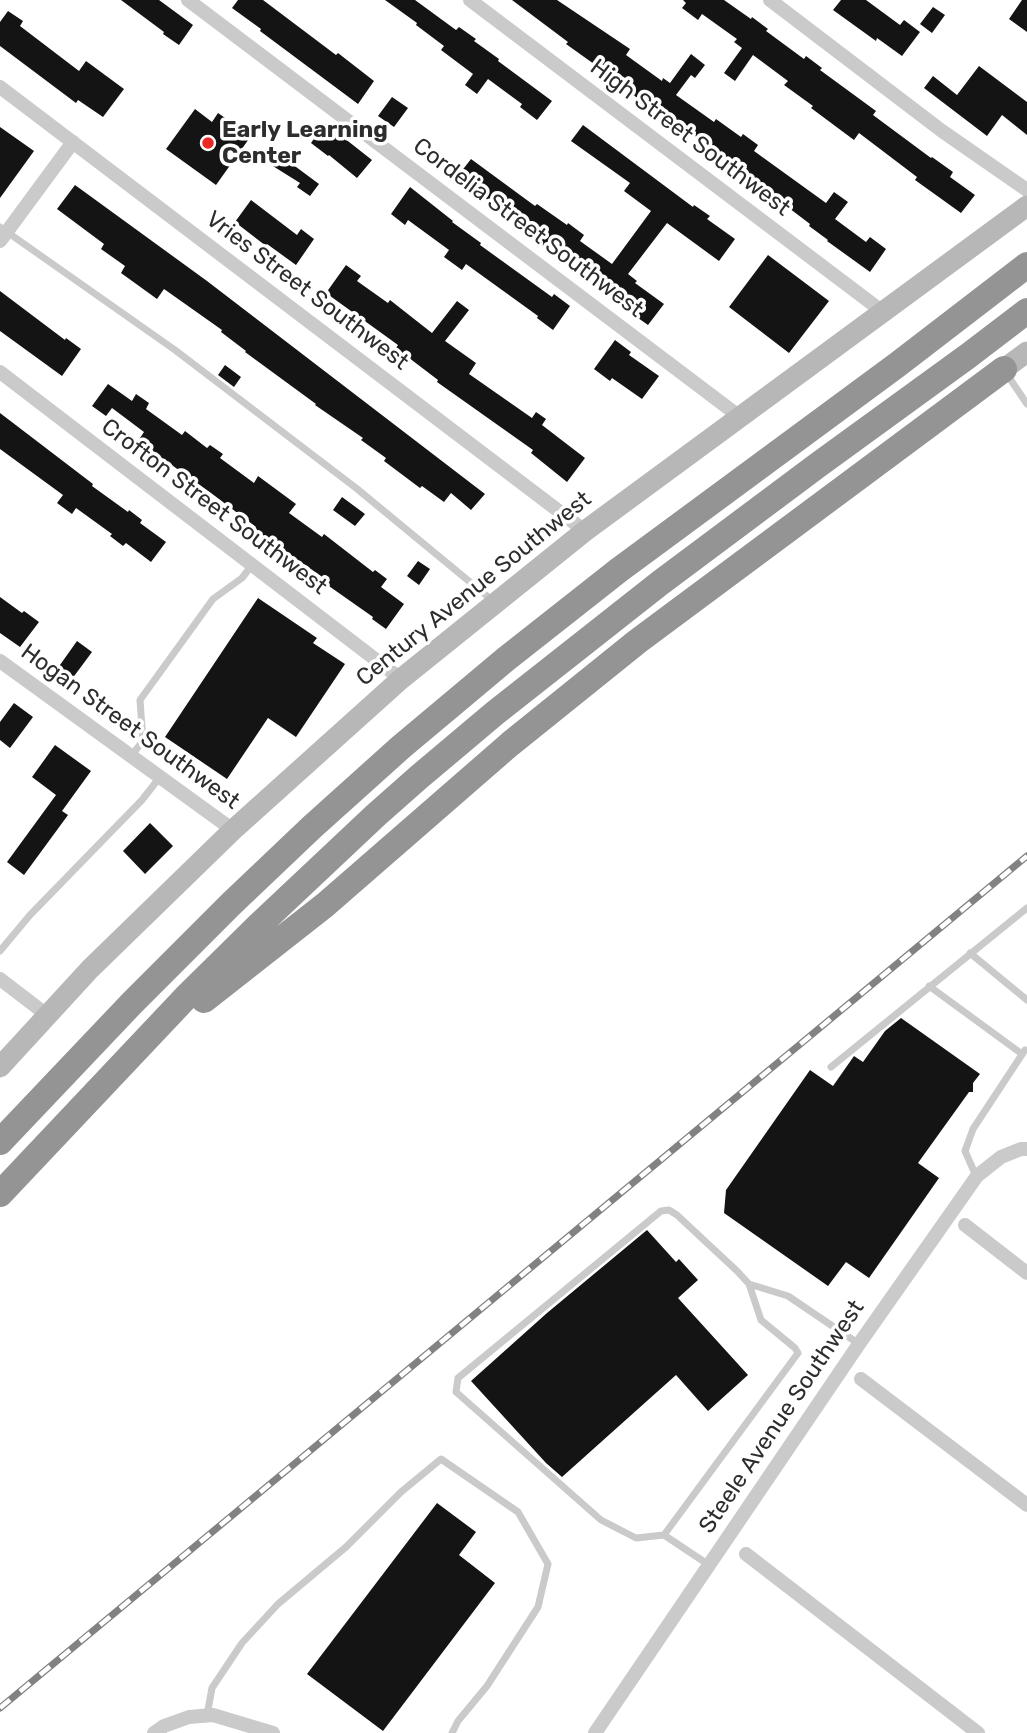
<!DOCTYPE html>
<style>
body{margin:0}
canvas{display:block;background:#fff}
</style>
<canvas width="1027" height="1733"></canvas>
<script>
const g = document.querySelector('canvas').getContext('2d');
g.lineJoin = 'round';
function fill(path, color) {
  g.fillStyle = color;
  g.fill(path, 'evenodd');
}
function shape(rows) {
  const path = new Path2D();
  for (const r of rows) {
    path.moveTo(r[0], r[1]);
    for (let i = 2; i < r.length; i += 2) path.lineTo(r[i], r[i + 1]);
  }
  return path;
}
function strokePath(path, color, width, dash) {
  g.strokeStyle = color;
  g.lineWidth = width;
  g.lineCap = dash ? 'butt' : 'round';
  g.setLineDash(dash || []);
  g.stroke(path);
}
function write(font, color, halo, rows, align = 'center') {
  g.font = font + ' Rubik,sans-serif';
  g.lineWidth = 7;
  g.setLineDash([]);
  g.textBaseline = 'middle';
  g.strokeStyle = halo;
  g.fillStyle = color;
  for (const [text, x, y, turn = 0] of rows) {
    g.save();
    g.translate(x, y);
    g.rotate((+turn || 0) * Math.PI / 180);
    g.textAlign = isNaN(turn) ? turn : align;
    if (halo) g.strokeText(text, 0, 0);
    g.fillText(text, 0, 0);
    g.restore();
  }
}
fill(shape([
 [121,0,159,0,193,25,179,45,163,34,164,32],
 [238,0,263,0,336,55,338,53,374,81,358,104,260,31,261,29,232,8],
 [385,0,415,0,456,30,459,27,476,39,474,41,499,59,498,61,552,101,537,120,520,107,522,104,488,79,477,94,465,85,473,74,441,50,444,46,416,25,417,23],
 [512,0,557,0,630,49,626,55,662,81,663,78,670,83,691,54,705,65,695,78,691,75,676,95,714,122,716,119,741,137,743,134,758,145,754,151,826,203,834,192,848,202,835,219,866,242,870,237,886,249,870,272,827,241,828,240,809,226,810,224,781,202,724,160,726,158,663,113,662,115,593,67,594,64,566,44,568,42],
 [683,0,724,0,751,19,752,17,768,29,766,31,804,59,806,56,822,68,820,70,876,111,873,115,931,158,932,157,953,172,950,177,975,195,961,213,915,180,917,177,859,133,854,140,811,108,813,106,784,85,788,81,753,55,735,81,724,73,742,48,734,42,737,39,702,14,698,20,682,8,686,3],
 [841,0,866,0,900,25,904,20,920,32,902,56,877,38,876,41,833,10],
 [1022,0,1027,0,1027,32,1009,19],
 [933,7,945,15,932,33,920,24],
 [8,11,23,21,20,26,79,71,86,61,124,89,103,117,78,100,76,103,0,46,0,22],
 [979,66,1027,102,1027,135,1002,115,987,136,924,88,933,76,957,95],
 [392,97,408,108,394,127,378,116],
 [195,109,212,122,218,113,251,136,216,185,166,149],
 [325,123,372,160,357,178,329,155,328,156,311,143],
 [583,125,693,207,694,205,710,216,707,219,735,239,719,261,667,223,628,274,637,281,635,283,664,304,648,325,631,313,632,311,573,270,575,267,519,229,521,225,457,177,471,159,535,206,537,204,567,225,568,223,584,235,580,241,612,264,651,211,624,191,630,183,571,141],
 [0,127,34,151,0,198],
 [275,151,289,159,288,161,319,184,310,196,297,187,300,183,268,163],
 [75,185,207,281,485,494,471,510,451,493,444,502,422,486,420,488,384,461,386,458,361,440,363,438,315,405,316,404,245,352,246,351,221,332,222,330,164,289,157,299,121,273,125,266,101,249,104,244,57,209],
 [410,187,453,221,452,222,481,243,480,245,552,297,554,294,570,306,553,330,537,318,538,316,466,264,462,270,444,257,449,250,408,220,405,225,391,214],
 [251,200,297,235,301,229,314,239,296,265,267,244,266,246,235,222],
 [768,255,829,301,789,353,729,307],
 [346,265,361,276,357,281,388,303,390,300,432,333,457,301,469,310,445,341,476,363,469,374,532,418,536,412,546,419,542,425,585,458,567,482,531,453,533,450,437,382,438,380,396,348,398,345,326,293],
 [0,291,65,340,66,338,81,349,62,376,0,331],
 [615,340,631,352,629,355,659,376,642,399,612,378,610,381,594,369],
 [225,365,241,377,234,387,218,375],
 [108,384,132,401,136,394,149,403,146,409,182,435,185,431,207,448,210,445,223,454,220,458,254,483,258,476,296,504,289,513,322,537,324,534,373,572,375,570,387,579,381,587,404,604,386,629,372,619,373,617,326,584,328,581,254,529,256,527,211,493,138,441,144,432,112,408,106,416,92,406],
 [0,413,93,484,92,486,128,512,129,510,142,520,140,523,166,542,151,562,126,543,123,546,110,536,112,534,76,508,72,514,57,503,63,495,0,449],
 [342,497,365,514,355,526,333,510],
 [418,561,430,569,419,585,407,576],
 [0,597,22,613,24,611,39,622,20,647,0,633],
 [258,598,317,638,313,643,345,664,296,737,268,718,227,779,165,737],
 [77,641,92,652,69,683,55,672],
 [14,703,33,717,10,748,0,740,0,722],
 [55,745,91,771,62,811,68,815,24,875,7,862,56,795,32,777],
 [150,823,173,846,145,874,123,851],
 [901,1018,980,1074,973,1083,973,1092,969,1092,918,1163,939,1178,869,1278,846,1262,828,1286,724,1213,726,1190,810,1070,833,1086,854,1056,863,1062,885,1031],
 [647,1230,676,1262,679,1259,698,1280,678,1298,748,1375,708,1411,676,1375,562,1477,546,1463,471,1381,547,1313],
 [437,1503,476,1532,459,1555,495,1583,383,1731,307,1674]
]), '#141414');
strokePath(shape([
 [0,227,175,350,356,488,493,601],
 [1006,373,1027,404],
 [131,756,143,741,140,700,213,599,242,578,252,565],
 [0,951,30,915,142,800,160,777],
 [970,953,1027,1000],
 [929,986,1022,1054],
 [831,1067,1027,908],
 [976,1176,965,1151,973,1129,1025,1050],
 [749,1284,788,1296,859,1344],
 [664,1535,636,1538,601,1520,456,1392,458,1378,661,1211,669,1210,677,1215,737,1271,749,1284,761,1320,795,1348,798,1353,664,1535,709,1565],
 [207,1715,212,1688,242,1643,278,1604,346,1547,401,1492,441,1459,518,1512,548,1564,538,1607,487,1686,458,1721,452,1733]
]), '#cacaca', 7);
strokePath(shape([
 [188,0,740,417],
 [470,0,883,312],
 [770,0,942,131,1027,190],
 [0,87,585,531],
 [0,241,73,142],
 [0,372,401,679],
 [0,661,233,830],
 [0,979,47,1015],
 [965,1225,1027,1273],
 [861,1379,1027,1505],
 [746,1554,978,1733],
 [154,1733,164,1726,189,1717,213,1715,273,1733],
 [595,1733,859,1344,977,1176,1001,1157,1021,1149,1027,1149]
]), '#cacaca', 14);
strokePath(shape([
 [1004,369,1027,352],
 [0,1067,90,969,233,830,401,679,585,531,1027,206]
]), '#b7b7b7', 21);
strokePath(shape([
 [204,1000,325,905,510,744,638,641,1004,369],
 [0,1142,132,1003,231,904,312,827,401,747,506,659,619,570,897,365,1027,265],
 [0,1194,188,995,257,927,376,815,419,777,495,713,660,583,818,465,968,356,1027,311]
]), '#949494', 26);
const rail = shape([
 [0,1708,1027,856]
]);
strokePath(rail, '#828282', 7);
strokePath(rail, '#fff', 4.5, [13]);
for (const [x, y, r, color] of [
 [208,143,7,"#ed2726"]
]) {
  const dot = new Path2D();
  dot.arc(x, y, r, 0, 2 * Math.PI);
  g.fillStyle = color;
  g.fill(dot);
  strokePath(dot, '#fff', 2.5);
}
write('bold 23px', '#2d2d2d', '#fff', [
 ["Early Learning",222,130],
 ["Center",222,156]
], 'left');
write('23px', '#2d2d2d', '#fff', [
 ["High Street Southwest",690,138,37],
 ["Cordelia Street Southwest",528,228,37],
 ["Vries Street Southwest",307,291,37],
 ["Crofton Street Southwest",214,507,37],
 ["Century Avenue Southwest",474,589,-39],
 ["Hogan Street Southwest",130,727,36],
 ["Steele Avenue Southwest",782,1417,-56]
]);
</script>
